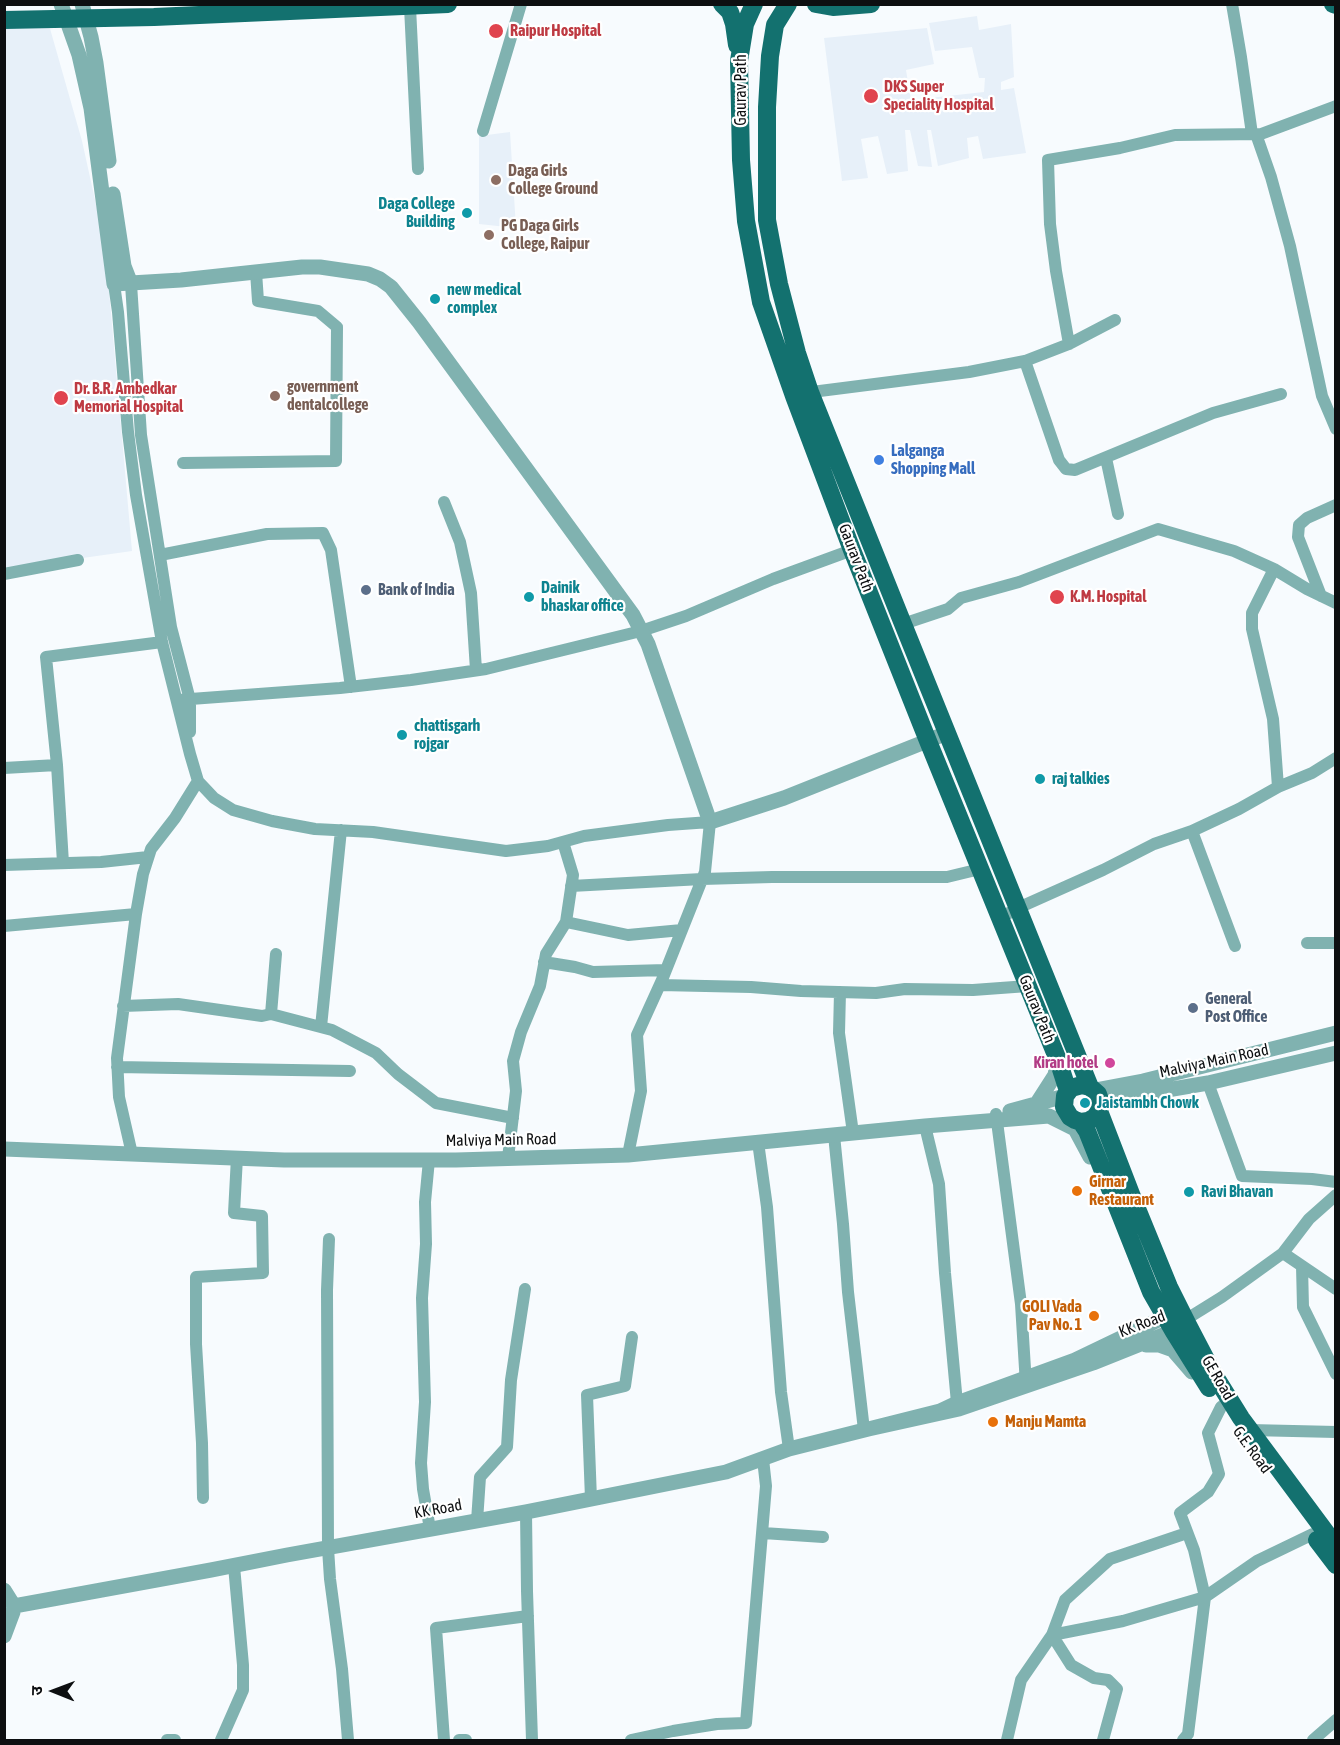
<!DOCTYPE html>
<meta charset="utf-8">
<style>
body{margin:0}
#map{position:relative;width:1340px;height:1745px;overflow:hidden;background:#f7fbfe;font-family:"Asap Condensed","Noto Sans Devanagari",sans-serif}
canvas{display:block}
.frame{position:absolute;inset:0;border:6px solid #0d0f11;pointer-events:none}
.north{position:absolute;left:24px;top:1661px;width:60px;height:60px;-webkit-text-stroke:4px #fff;paint-order:stroke;rotate:271deg;font-size:16px;font-weight:700;line-height:24px;text-align:center;color:#0d0f11}
.north::after{content:'';display:block;margin:auto;width:21px;height:27px;background:#0d0f11;clip-path:polygon(50% 0,100% 100%,50% 72%,0 100%)}
</style>
<div id="map">
<canvas width="1340" height="1745"></canvas>
<div class="frame"></div>
<div class="north">उ</div>
</div>
<script>
const g = document.querySelector('canvas').getContext('2d');
g.lineJoin = 'round';
function fill(path, color) {
  g.fillStyle = color;
  g.fill(path, 'evenodd');
}
function shape(rows) {
  const path = new Path2D();
  for (const r of rows) {
    path.moveTo(r[0], r[1]);
    for (let i = 2; i < r.length; i += 2) path.lineTo(r[i], r[i + 1]);
  }
  return path;
}
function strokePath(path, color, width, dash) {
  g.strokeStyle = color;
  g.lineWidth = width;
  g.lineCap = dash ? 'butt' : 'round';
  g.setLineDash(dash || []);
  g.stroke(path);
}
function write(font, color, halo, rows, align = 'center') {
  g.font = font + ' "Asap Condensed",sans-serif';
  g.lineWidth = 4.5;
  g.setLineDash([]);
  g.textBaseline = 'middle';
  g.strokeStyle = halo;
  g.fillStyle = color;
  for (const [text, x, y, turn = 0] of rows) {
    g.save();
    g.translate(x, y);
    g.rotate((+turn || 0) * Math.PI / 180);
    g.textAlign = isNaN(turn) ? turn : align;
    if (halo) g.strokeText(text, 0, 0);
    g.fillText(text, 0, 0);
    g.restore();
  }
}
fill(shape([
 [977,16,979,30,1011,24,1014,77,1001,82,1001,90,1014,88,1026,153,983,159,978,136,967,138,969,158,938,166,931,130,927,130,932,167,918,166,910,130,905,130,908,171,887,174,878,136,861,139,868,178,842,181,824,38,927,28,934,64,906,70,911,100,984,92,985,78,979,78,972,47,935,51,929,23],
 [49,25,82,141,105,245,132,551,5,569,4,26],
 [510,132,516,228,479,224,479,136]
]), '#e7f0f9');
strokePath(shape([
 [1232,4,1241,57,1252,134],
 [410,7,418,169],
 [483,131,521,4],
 [1256,134,1271,177,1290,246,1322,396,1336,429],
 [114,284,118,312,128,432,136,495,162,642,190,754,198,781,214,798,233,810,272,821,315,829,373,832,506,851,548,846,584,836,668,825,710,822,705,872,662,980,637,1035,641,1091,628,1155],
 [131,284,141,435,171,627,190,700,190,732],
 [1069,344,1056,271,1050,224,1048,160,1120,148,1175,135,1261,134,1336,106],
 [1025,361,1059,460,1066,469,1075,470,1213,413,1281,394],
 [804,393,969,372,1025,361,1069,344,1115,320],
 [1106,458,1118,514],
 [183,463,336,461,337,327,318,311,258,301,256,272],
 [444,502,460,542,471,593,476,670],
 [160,555,267,534,323,533,331,550,351,687],
 [1274,569,1252,613,1252,629,1273,719,1278,787],
 [4,574,78,560],
 [1321,596,1298,537,1299,525,1307,518,1336,505],
 [903,624,948,609,961,598,1019,582,1158,529,1234,551,1274,569,1307,589,1336,603],
 [177,700,340,688,411,680,486,669,641,631,686,616,773,579,852,550],
 [4,768,57,765],
 [1192,831,1235,946],
 [63,863,57,765,46,657,162,642],
 [4,865,101,862,148,857],
 [571,886,702,879,772,877,947,877,980,869],
 [1000,918,1018,908,1103,870,1154,844,1192,831,1239,809,1278,787,1312,773,1336,758],
 [566,922,628,935,682,930],
 [4,926,136,914],
 [1307,943,1336,943],
 [544,962,575,967,593,972,666,970],
 [660,985,751,987,801,991,876,993,905,989,973,990,1028,986],
 [840,992,839,1033,853,1133],
 [123,1006,178,1004,262,1016,271,1014,276,954],
 [271,1014,332,1030,376,1053,398,1074,436,1103,513,1118],
 [321,1027,341,830],
 [117,1067,350,1071],
 [1208,1083,1242,1176,1312,1179,1336,1182],
 [996,1114,1021,1304,1026,1385],
 [925,1126,939,1184,945,1273,957,1403,959,1409],
 [834,1135,843,1224,848,1292,864,1430],
 [758,1142,767,1207,781,1392,789,1449],
 [132,1154,119,1097,117,1058,136,914,143,874,151,849,175,818,198,781],
 [508,1158,516,1091,513,1061,521,1032,540,986,546,954,566,922,573,875,563,842],
 [429,1160,425,1202,426,1244,422,1298,425,1402,421,1463,423,1489,430,1529],
 [329,1239,327,1290,328,1548,330,1579,342,1669,348,1740],
 [1283,1253,1336,1289],
 [1302,1266,1303,1307,1336,1374],
 [1193,1315,1222,1297,1283,1253,1309,1219,1336,1195],
 [1250,1430,1336,1432],
 [203,1498,202,1443,196,1344,196,1277,263,1273,262,1216,234,1213,237,1157],
 [591,1499,587,1395,625,1386,632,1337],
 [526,1512,527,1591,532,1740],
 [477,1521,480,1477,507,1447,511,1380,525,1289],
 [763,1533,823,1537],
 [167,1740,175,1740],
 [221,1740,243,1690,243,1665,234,1566],
 [444,1740,436,1628,528,1616],
 [459,1740,466,1740],
 [631,1740,673,1731,717,1724,746,1723,766,1486,763,1459],
 [1007,1740,1021,1680,1052,1635,1065,1600,1110,1559,1187,1533],
 [1103,1740,1117,1689,1108,1680,1094,1678,1071,1665,1052,1635,1123,1621,1205,1597,1257,1561,1313,1534],
 [1183,1740,1188,1734,1205,1597,1194,1550,1180,1513,1208,1492,1219,1474,1208,1433,1221,1407,1230,1400],
 [1313,1740,1336,1720]
]), '#80b2b0', 12);
strokePath(shape([
 [61,4,79,55,91,108,114,284,181,280,302,267,320,267,368,274,380,279,391,287,419,322,633,615,648,644,710,822,784,798,947,733],
 [82,4,91,37,96,63,109,161],
 [113,194,124,266,131,284],
 [1095,1090,1143,1081,1336,1033],
 [1037,1103,1055,1075,1058,1060],
 [1100,1105,1120,1098,1208,1083,1336,1053],
 [1010,1111,1065,1096],
 [4,1149,284,1160,456,1160,628,1155,925,1126,1049,1116,1075,1129,1090,1157],
 [1146,1345,1159,1345,1173,1350,1192,1372],
 [864,1430,959,1409,1093,1363,1183,1327],
 [4,1590,14,1606,13,1612,4,1636],
 [14,1606,211,1570,287,1555,526,1512,726,1472,789,1449,940,1411,957,1403,1075,1360,1175,1312]
]), '#80b2b0', 15);
strokePath(shape([
 [722,4,730,12,734,24,737,45],
 [754,4,745,24,739,61,741,160,746,221,761,302,794,396,852,550,928,741,1058,1060,1068,1091],
 [788,4,775,25,770,56,767,107,767,220,779,284,797,353,810,392,903,624,1090,1087],
 [816,4,833,7,871,4],
 [1333,4,1336,5],
 [4,20,154,17,448,4],
 [1099,1111,1095,1117,1088,1121,1081,1122,1075,1120,1070,1117,1064,1107,1065,1096,1071,1088,1082,1085,1090,1087,1098,1094,1100,1100,1099,1111,1131,1194,1169,1287,1188,1325,1213,1373,1241,1418,1336,1546],
 [1081,1122,1087,1131,1151,1292,1174,1332,1209,1388],
 [1317,1540,1336,1565]
]), '#13716f', 18);
for (const [x, y, r, color] of [
 [496,31,8,"#e0444e"],
 [871,96,8,"#e0444e"],
 [496,180,6,"#8d6e63"],
 [467,213,6,"#0f9aa8"],
 [489,235,6,"#8d6e63"],
 [435,299,6,"#0f9aa8"],
 [275,396,6,"#8d6e63"],
 [61,398,8,"#e0444e"],
 [879,460,6,"#3f7fe0"],
 [366,590,6,"#5c6f8a"],
 [529,597,6,"#0f9aa8"],
 [1057,597,8,"#e0444e"],
 [402,735,6,"#0f9aa8"],
 [1040,779,6,"#0f9aa8"],
 [1193,1008,6,"#5c6f8a"],
 [1110,1063,6,"#d1479c"],
 [1085,1103,6,"#0f9aa8"],
 [1077,1191,6,"#e8710a"],
 [1189,1192,6,"#0f9aa8"],
 [1094,1316,6,"#e8710a"],
 [993,1422,6,"#e8710a"]
]) {
  const dot = new Path2D();
  dot.arc(x, y, r, 0, 2 * Math.PI);
  g.fillStyle = color;
  g.fill(dot);
  strokePath(dot, '#fff', 2);
}
write('bold 16px', '#be3a42', '#fff', [
 ["Raipur Hospital",510,31],
 ["DKS Super",884,87],
 ["Speciality Hospital",884,105],
 ["Dr. B.R. Ambedkar",74,389],
 ["Memorial Hospital",74,407],
 ["K.M. Hospital",1070,597]
], 'left');
write('16px', '#0d0f11', '#fff', [
 ["Gaurav Path",741,90,-90],
 ["Gaurav Path",856,558,69],
 ["Gaurav Path",1037,1009,68],
 ["Malviya Main Road",1214,1061,-12],
 ["Malviya Main Road",501,1140,-1],
 ["KK Road",1142,1324,-21],
 ["GE Road",1218,1378,60],
 ["G.E. Road",1252,1450,54],
 ["KK Road",438,1509,-10]
]);
write('bold 16px', '#785e54', '#fff', [
 ["Daga Girls",508,171],
 ["College Ground",508,189],
 ["PG Daga Girls",501,226],
 ["College, Raipur",501,244],
 ["government",287,387],
 ["dentalcollege",287,405]
], 'left');
write('bold 16px', '#0d838f', '#fff', [
 ["Daga College",455,204,"right"],
 ["Building",455,222,"right"],
 ["new medical",447,290],
 ["complex",447,308],
 ["Dainik",541,588],
 ["bhaskar office",541,606],
 ["chattisgarh",414,726],
 ["rojgar",414,744],
 ["raj talkies",1052,779],
 ["Jaistambh Chowk",1097,1103],
 ["Ravi Bhavan",1201,1192]
], 'left');
write('bold 16px', '#366cbe', '#fff', [
 ["Lalganga",891,451],
 ["Shopping Mall",891,469]
], 'left');
write('bold 16px', '#4e5e75', '#fff', [
 ["Bank of India",378,590],
 ["General",1205,999],
 ["Post Office",1205,1017]
], 'left');
write('bold 16px', '#b23c85', '#fff', [
 ["Kiran hotel",1098,1063]
], 'right');
write('bold 16px', '#c56008', '#fff', [
 ["Girnar",1089,1182],
 ["Restaurant",1089,1200],
 ["GOLI Vada",1082,1307,"right"],
 ["Pav No. 1",1082,1325,"right"],
 ["Manju Mamta",1005,1422]
], 'left');
</script>
